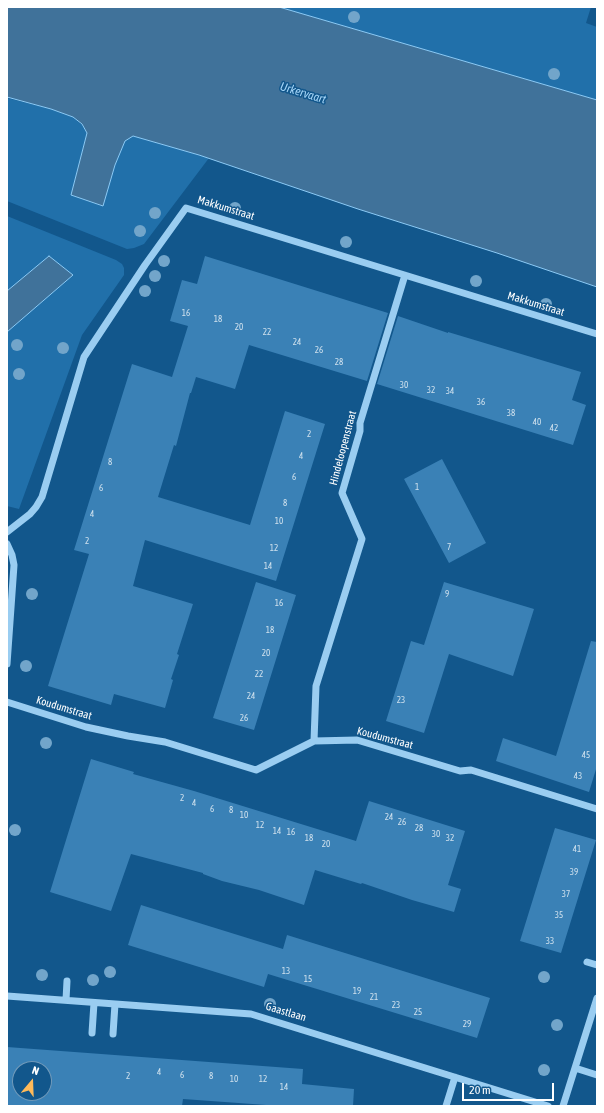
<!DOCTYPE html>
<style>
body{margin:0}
#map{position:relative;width:604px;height:1113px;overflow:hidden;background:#12578c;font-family:"Asap Condensed",sans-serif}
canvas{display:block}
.frame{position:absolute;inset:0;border:8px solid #fff;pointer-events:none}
.north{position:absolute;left:12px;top:1061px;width:40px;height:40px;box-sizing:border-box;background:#12578c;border:1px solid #719aba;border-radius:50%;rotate:19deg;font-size:11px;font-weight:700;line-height:16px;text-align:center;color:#fff}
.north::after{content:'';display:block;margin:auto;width:14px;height:18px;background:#ffba5a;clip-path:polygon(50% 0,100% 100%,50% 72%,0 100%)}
.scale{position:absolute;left:462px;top:1083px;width:92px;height:18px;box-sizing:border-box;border:2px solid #fff;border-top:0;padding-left:5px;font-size:12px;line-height:14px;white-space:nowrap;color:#fff;-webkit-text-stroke:3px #12578c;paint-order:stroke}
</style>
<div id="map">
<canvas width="604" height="1113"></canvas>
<div class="frame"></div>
<div class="north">N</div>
<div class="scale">20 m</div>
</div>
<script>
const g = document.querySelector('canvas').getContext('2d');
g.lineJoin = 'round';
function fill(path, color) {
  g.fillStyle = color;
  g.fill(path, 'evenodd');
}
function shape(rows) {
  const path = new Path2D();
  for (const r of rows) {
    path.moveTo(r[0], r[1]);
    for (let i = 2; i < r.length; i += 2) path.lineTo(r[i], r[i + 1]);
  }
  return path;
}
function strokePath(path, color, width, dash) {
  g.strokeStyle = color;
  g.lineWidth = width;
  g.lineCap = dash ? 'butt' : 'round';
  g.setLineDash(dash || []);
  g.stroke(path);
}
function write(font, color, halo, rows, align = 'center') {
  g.font = font + ' "Asap Condensed",sans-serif';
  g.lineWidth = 3;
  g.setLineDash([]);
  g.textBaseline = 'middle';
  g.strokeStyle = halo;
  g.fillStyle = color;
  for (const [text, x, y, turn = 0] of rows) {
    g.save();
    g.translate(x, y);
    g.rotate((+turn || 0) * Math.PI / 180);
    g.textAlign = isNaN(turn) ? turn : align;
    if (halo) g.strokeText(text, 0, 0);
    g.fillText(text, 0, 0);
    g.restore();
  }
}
fill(shape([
 [279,7,591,7,586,23,597,27,597,100],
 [7,98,51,109,73,117,82,125,87,133,71,195,102,206,115,165,125,140,133,136,209,158,144,244,134,248,127,249,7,201],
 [7,216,116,260,122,264,124,268,124,275,82,335,19,509,7,506,7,332,73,275,49,256,7,291]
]), '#2170aa');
const water = shape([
 [7,7,279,7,597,100,597,287,497,253,358,209,199,155,133,136,125,141,115,165,103,206,71,195,87,133,82,124,73,117,51,109,7,97,7,7],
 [49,256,73,275,7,332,7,291,49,256]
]);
fill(water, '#40729a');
strokePath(water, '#8ccaf5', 1);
fill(shape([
 [205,256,388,313,367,381,249,345,235,389,196,377,191,393,190,393,176,446,174,445,158,497,250,525,285,411,325,424,276,581,145,540,133,586,193,604,177,654,179,655,171,679,173,680,165,708,114,694,111,705,48,686,89,554,74,550,132,364,172,377,188,326,170,321,182,280,197,284],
 [398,316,448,333,448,332,581,372,572,400,586,405,573,445,377,384],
 [442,459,486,543,449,563,404,479],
 [256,582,296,595,254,730,213,718],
 [444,582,534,609,513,676,449,654,424,733,386,721,411,641,424,645],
 [591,641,597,642,597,766,589,792,496,761,503,738,556,756],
 [91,759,134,772,133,774,194,791,356,841,369,801,465,831,448,885,461,889,454,912,412,900,362,883,361,884,315,870,304,905,259,890,222,881,203,874,203,873,131,854,111,911,50,892],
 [555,828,596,840,561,953,520,941],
 [141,905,283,949,287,935,490,998,477,1038,268,974,264,987,128,945],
 [7,1047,303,1069,302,1084,354,1089,353,1106,280,1106,183,1099,182,1106,7,1106],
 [20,1069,44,1069,44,1093,20,1093]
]), '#3a81b6');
strokePath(shape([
 [7,532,30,514,36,507,42,497,84,357,145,265,186,208,597,334],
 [7,544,12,555,14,565,7,664],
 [7,702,86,727,128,736,165,742,256,770,314,741,357,740,460,771,471,770,597,809],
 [314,741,316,686,362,539,342,493,360,431,360,423,405,275],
 [587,962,597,965],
 [7,996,251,1014,548,1106],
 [66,1000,67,981],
 [92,1033,94,1003],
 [113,1034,115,1004],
 [575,1068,597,1075],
 [446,1106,455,1077],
 [563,1106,597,998]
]), '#9acdf1', 7);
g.fillStyle = '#72a5ca';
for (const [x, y] of [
 [354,17],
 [554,74],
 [235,208],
 [155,213],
 [140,231],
 [346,242],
 [164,261],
 [155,276],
 [476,281],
 [145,291],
 [546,304],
 [17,345],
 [63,348],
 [19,374],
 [32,594],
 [26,666],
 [46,743],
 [15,830],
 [110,972],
 [42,975],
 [544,977],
 [93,980],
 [270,1004],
 [557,1025],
 [544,1070]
]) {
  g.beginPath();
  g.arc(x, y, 6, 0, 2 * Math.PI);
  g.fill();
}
write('9px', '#cee0ed', null, [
 ["16",186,313],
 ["18",218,319],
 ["20",239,327],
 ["22",267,332],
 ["24",297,342],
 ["26",319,350],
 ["28",339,362],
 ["30",404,385],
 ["32",431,390],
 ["34",450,391],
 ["36",481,402],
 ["38",511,413],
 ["40",537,422],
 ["42",554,428],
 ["2",309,434],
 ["4",301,456],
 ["8",110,462],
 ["6",294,477],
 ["1",417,487],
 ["6",101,488],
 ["8",285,503],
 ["4",92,514],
 ["10",279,521],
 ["2",87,541],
 ["7",449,547],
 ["12",274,548],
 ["14",268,566],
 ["9",447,594],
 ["16",279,603],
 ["18",270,630],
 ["20",266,653],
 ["22",259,674],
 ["24",251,696],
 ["23",401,700],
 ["26",244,718],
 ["45",586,755],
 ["43",578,776],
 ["2",182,798],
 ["4",194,803],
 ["6",212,809],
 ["8",231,810],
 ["10",244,815],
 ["24",389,817],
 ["26",402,822],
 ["12",260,825],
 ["28",419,828],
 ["14",277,831],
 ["16",291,832],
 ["30",436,834],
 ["18",309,838],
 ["32",450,838],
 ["20",326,844],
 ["41",577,849],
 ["39",574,872],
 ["37",566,894],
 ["35",559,915],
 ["33",550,941],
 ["13",286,971],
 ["15",308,979],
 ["19",357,991],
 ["21",374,997],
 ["23",396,1005],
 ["25",418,1012],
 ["29",467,1024],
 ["4",159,1072],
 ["6",182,1075],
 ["2",128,1076],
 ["8",211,1076],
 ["10",234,1079],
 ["12",263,1079],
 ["14",284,1087]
]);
write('11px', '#fff', '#12578c', [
 ["Makkumstraat",226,208,17],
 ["Makkumstraat",536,304,17],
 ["Hindeloopenstraat",343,448,-75],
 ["Koudumstraat",64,708,17],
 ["Koudumstraat",385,738,15],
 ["Gaastlaan",286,1012,17]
]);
write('italic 12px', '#a6d6f8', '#12578c', [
 ["Urkervaart",303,93,17]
]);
</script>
